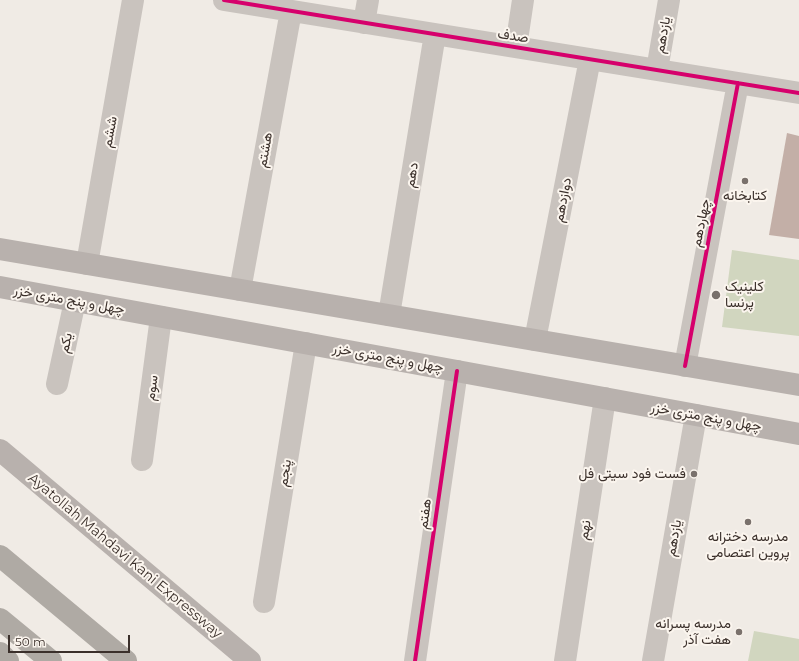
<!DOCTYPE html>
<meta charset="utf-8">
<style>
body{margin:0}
#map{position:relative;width:799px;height:661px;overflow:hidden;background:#f0ebe5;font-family:Montserrat,sans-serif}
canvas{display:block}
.scale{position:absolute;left:8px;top:635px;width:122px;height:18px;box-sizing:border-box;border:2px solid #3b302b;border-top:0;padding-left:5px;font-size:12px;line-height:14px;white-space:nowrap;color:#3b302b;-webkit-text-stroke:3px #fbf5ee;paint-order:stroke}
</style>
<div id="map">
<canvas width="799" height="661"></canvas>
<div class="scale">50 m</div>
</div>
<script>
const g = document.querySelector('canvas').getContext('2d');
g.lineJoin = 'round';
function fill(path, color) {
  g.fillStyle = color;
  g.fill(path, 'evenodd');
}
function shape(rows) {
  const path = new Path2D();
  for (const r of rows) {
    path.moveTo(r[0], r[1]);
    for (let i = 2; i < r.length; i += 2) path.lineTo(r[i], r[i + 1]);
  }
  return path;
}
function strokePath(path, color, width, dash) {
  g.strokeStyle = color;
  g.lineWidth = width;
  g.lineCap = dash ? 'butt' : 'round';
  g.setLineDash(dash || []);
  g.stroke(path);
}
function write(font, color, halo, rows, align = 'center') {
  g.font = font + ' Montserrat,Vazirmatn,sans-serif';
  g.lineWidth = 4;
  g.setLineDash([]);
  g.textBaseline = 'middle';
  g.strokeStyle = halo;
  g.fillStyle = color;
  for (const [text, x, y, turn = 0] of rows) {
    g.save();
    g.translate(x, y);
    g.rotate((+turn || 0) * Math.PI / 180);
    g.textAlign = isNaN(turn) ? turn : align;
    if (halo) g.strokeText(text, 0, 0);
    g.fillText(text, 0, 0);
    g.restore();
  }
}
fill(shape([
 [732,250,799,260,799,336,722,327],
 [754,631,799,639,799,661,748,661]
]), '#d1d6bf');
fill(shape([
 [787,133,799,136,799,239,769,235]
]), '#c3afa7');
strokePath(shape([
 [224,0,799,93],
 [364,23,368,0],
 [516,47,523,0],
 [657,70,669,0],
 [87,264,133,0],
 [240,290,291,11],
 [389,315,435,34],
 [535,340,590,59],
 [685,366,738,83],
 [57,384,75,301],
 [142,460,161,317],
 [264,602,306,343],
 [415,661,457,371],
 [565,661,605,398],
 [653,661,696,415]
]), '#c9c3be', 22);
strokePath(shape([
 [0,249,799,385],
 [0,287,799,434],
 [0,450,250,661]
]), '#b8b1ad', 22);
strokePath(shape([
 [0,556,126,661],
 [0,619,51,661],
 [0,653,8,661]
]), '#afaaa4', 22);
strokePath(shape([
 [224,0,799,93],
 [685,366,738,83],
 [415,661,457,371]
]), '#d6006c', 4);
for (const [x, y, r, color] of [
 [745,181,4,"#7a716c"],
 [716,295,5,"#7a716c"],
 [694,474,4,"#7a716c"],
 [748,522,4,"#7a716c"],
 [739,632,4,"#7a716c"]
]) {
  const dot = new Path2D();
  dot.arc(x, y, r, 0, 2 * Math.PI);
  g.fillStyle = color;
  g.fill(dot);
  strokePath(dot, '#fbf5ee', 1.5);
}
write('14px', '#3b302b', '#fbf5ee', [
 ["یازدهم",663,35,-80],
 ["صدف",513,36,9],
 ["ششم",110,132,-80],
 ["هشتم",265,150,-80],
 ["دهم",412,175,-81],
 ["دوازدهم",563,200,-79],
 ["چهاردهم",701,223,-79],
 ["چهل و پنج متری خزر",69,300,10],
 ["یکم",66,343,-78],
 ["چهل و پنج متری خزر",388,358,10],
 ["سوم",152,388,-82],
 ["چهل و پنج متری خزر",706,417,10],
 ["پنجم",285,473,-81],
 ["هفتم",425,514,-82],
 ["نهم",585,530,-81],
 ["یازدهم",674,538,-80],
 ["Ayatollah Mahdavi Kani Expressway",125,556,40]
]);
write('14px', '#3b302b', '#fbf5ee', [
 ["کتابخانه",745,196],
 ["کلینیک",725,287,"left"],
 ["پرنسا",725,303,"left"],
 ["فست فود سیتی فل",686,474,"right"],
 ["مدرسه دخترانه",748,537],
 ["پروین اعتصامی",748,553],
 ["مدرسه پسرانه",731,624,"right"],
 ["هفت آذر",731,640,"right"]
]);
</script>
